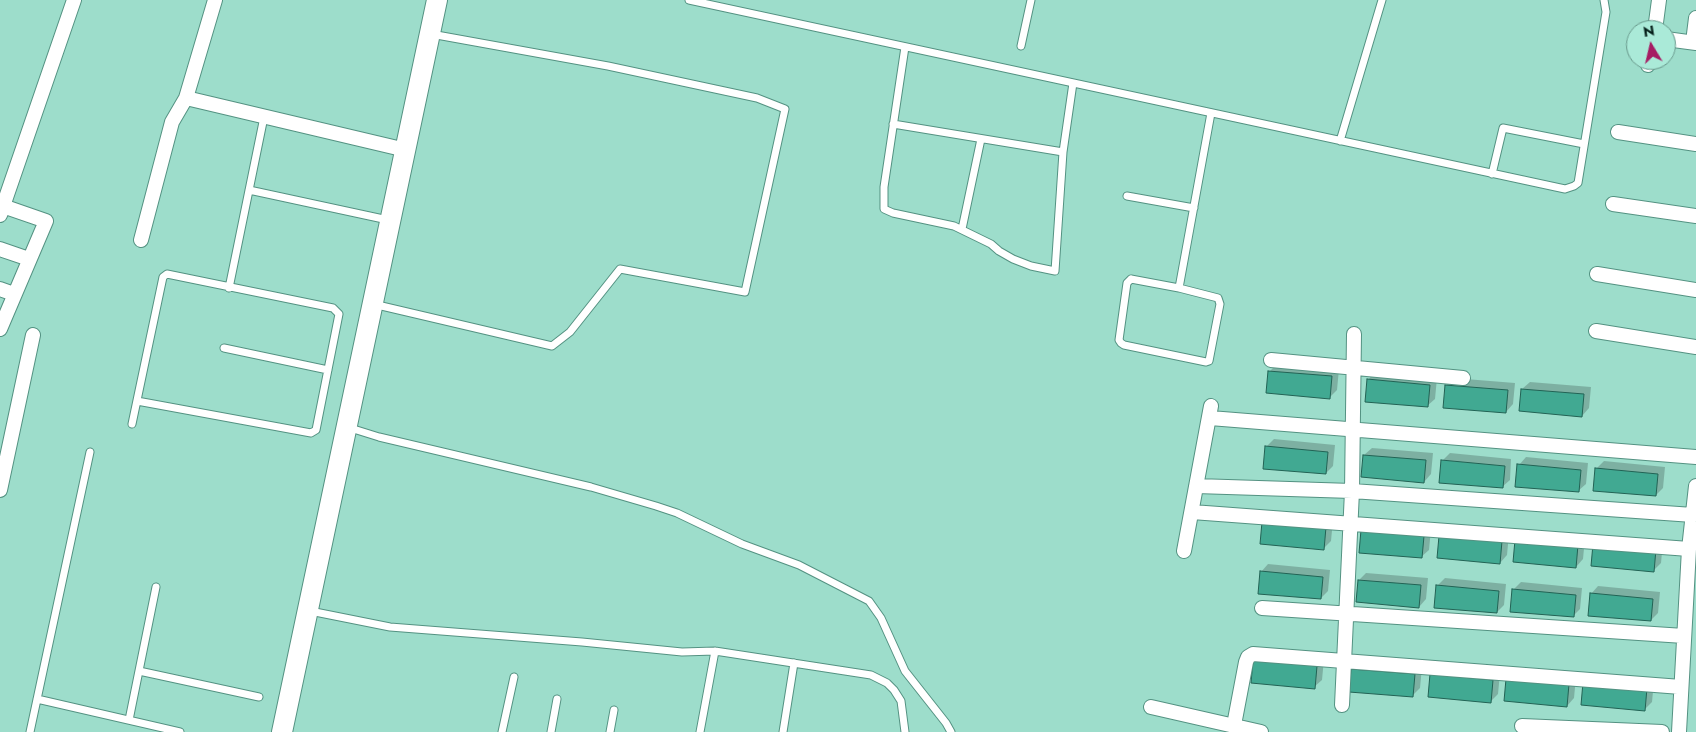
<!DOCTYPE html>
<style>
body{margin:0}
#map{position:relative;width:1696px;height:732px;overflow:hidden;background:#9dddcb;font-family:Jost,sans-serif}
canvas{display:block}
.north{position:absolute;left:1626px;top:20px;width:50px;height:50px;box-sizing:border-box;background:#aaead8;border:1px solid #68988b;border-radius:50%;rotate:351deg;font-size:14px;font-weight:700;line-height:20px;text-align:center;color:#041e18}
.north::after{content:'';display:block;margin:auto;width:18px;height:22px;background:#a61c63;clip-path:polygon(50% 0,100% 100%,50% 72%,0 100%)}
</style>
<div id="map">
<canvas width="1696" height="732"></canvas>
<div class="north">N</div>
</div>
<script>
const g = document.querySelector('canvas').getContext('2d');
g.lineJoin = 'round';
function fill(path, color) {
  g.fillStyle = color;
  g.fill(path, 'evenodd');
}
function shape(rows) {
  const path = new Path2D();
  for (const r of rows) {
    path.moveTo(r[0], r[1]);
    for (let i = 2; i < r.length; i += 2) path.lineTo(r[i], r[i + 1]);
  }
  return path;
}
function strokePath(path, color, width, dash) {
  g.strokeStyle = color;
  g.lineWidth = width;
  g.lineCap = dash ? 'butt' : 'round';
  g.setLineDash(dash || []);
  g.stroke(path);
}
fill(shape([
 [1277,364,1339,369,1337,390,1329,398,1270,371],
 [1375,372,1437,378,1435,399,1427,406,1368,380],
 [1453,378,1515,383,1513,404,1506,412,1446,385],
 [1530,382,1591,387,1589,408,1582,416,1522,389],
 [1274,439,1335,445,1333,466,1326,473,1266,447],
 [1372,448,1433,453,1431,474,1424,482,1364,455],
 [1450,453,1511,459,1510,480,1502,487,1442,461],
 [1526,457,1588,463,1586,484,1578,491,1519,465],
 [1604,461,1665,467,1663,488,1656,495,1596,469],
 [1271,515,1333,520,1331,541,1323,549],
 [1369,523,1431,529,1429,550,1421,557],
 [1509,534,1507,555,1500,563,1438,557],
 [1601,537,1663,542,1661,563,1653,571],
 [1585,538,1583,559,1576,567,1514,561],
 [1268,564,1330,570,1328,591,1321,598,1261,572],
 [1366,573,1428,578,1426,599,1419,607,1359,580],
 [1445,578,1506,584,1504,605,1497,612,1437,586],
 [1521,582,1582,588,1580,609,1573,616,1513,590],
 [1598,586,1660,592,1658,613,1651,620,1591,594],
 [1324,659,1322,680,1314,687,1253,682],
 [1360,662,1422,667,1420,688,1412,696,1353,669],
 [1500,673,1498,694,1491,701,1431,675],
 [1576,677,1574,698,1567,706,1505,700],
 [1654,681,1652,702,1644,710,1583,704]
]), '#0003');
const building = shape([
 [1268,371,1332,376,1330,399,1266,393,1268,371],
 [1367,379,1430,385,1428,407,1365,402,1367,379],
 [1445,385,1508,390,1506,413,1443,408,1445,385],
 [1521,389,1584,394,1582,417,1519,411,1521,389],
 [1265,446,1328,452,1326,474,1263,469,1265,446],
 [1363,455,1426,460,1424,483,1361,477,1363,455],
 [1441,460,1505,466,1503,488,1439,483,1441,460],
 [1517,464,1581,470,1579,492,1515,487,1517,464],
 [1595,468,1658,474,1656,496,1593,491,1595,468],
 [1262,522,1326,527,1324,550,1260,544,1262,522],
 [1361,530,1424,536,1422,558,1359,553,1361,530],
 [1439,536,1502,541,1500,564,1437,558,1439,536],
 [1515,540,1578,545,1576,568,1513,562,1515,540],
 [1593,544,1656,549,1654,572,1591,566,1593,544],
 [1260,571,1323,577,1321,599,1258,594,1260,571],
 [1358,580,1421,585,1419,608,1356,602,1358,580],
 [1436,585,1499,591,1497,613,1434,608,1436,585],
 [1512,589,1576,595,1574,617,1510,612,1512,589],
 [1590,593,1653,599,1651,621,1588,616,1590,593],
 [1253,660,1317,666,1315,689,1251,683,1253,660],
 [1351,669,1415,674,1413,697,1349,692,1351,669],
 [1430,674,1493,680,1491,703,1428,697,1430,674],
 [1506,679,1569,684,1567,707,1504,701,1506,679],
 [1583,682,1647,688,1645,711,1581,705,1583,682]
]);
fill(building, '#41a992');
strokePath(building, '#226254', 1);
const lane = shape([
 [689,0,1565,189,1574,186,1578,183,1606,12,1604,0],
 [1021,46,1031,0],
 [905,47,884,187,884,209,893,213,954,226,991,244,999,251,1013,259,1031,266,1055,271,1063,152,1073,83],
 [893,124,1063,152],
 [1340,141,1382,0],
 [1492,174,1503,128,1584,144],
 [249,190,388,220],
 [1127,196,1194,208],
 [962,229,981,139],
 [1131,279,1179,288,1218,298,1220,304,1209,361,1206,362,1124,345,1121,343,1119,340,1127,283,1131,279],
 [229,288,264,117],
 [1179,288,1211,113],
 [373,304,552,346,570,332,620,269,745,292,785,109,757,98,608,66,431,34],
 [224,348,328,370],
 [132,424,163,277,167,274,333,308,339,314,316,430,311,433,137,401],
 [347,427,379,437,591,487,656,506,677,513,742,544,799,565,869,601,881,618,905,671,946,723,951,732],
 [310,611,390,627,582,642,682,652,715,651,871,675,887,683,894,690,901,701,905,732],
 [139,671,259,697],
 [37,699,180,732],
 [129,720,156,587],
 [30,732,90,452],
 [502,732,514,677],
 [551,732,557,699],
 [610,732,614,710],
 [700,732,715,651],
 [783,732,794,663]
]);
const street = shape([
 [1655,30,1659,0],
 [1666,39,1696,43],
 [1693,42,1696,18],
 [1648,65,1649,60],
 [186,98,406,150],
 [1618,132,1696,144],
 [1613,204,1696,216],
 [0,205,46,221,0,329],
 [0,215,74,0],
 [141,240,172,122,186,98,215,0],
 [0,249,29,259],
 [1597,274,1696,290],
 [0,289,14,294],
 [1596,331,1696,347],
 [1271,360,1463,378],
 [1210,418,1696,457],
 [1196,486,1352,491,1693,515],
 [0,490,33,335],
 [1192,512,1689,549],
 [1184,551,1211,406],
 [1262,608,1684,636],
 [1342,705,1352,491,1354,334],
 [1151,707,1261,732],
 [1234,725,1246,662,1248,657,1253,654,1681,687],
 [1522,726,1662,732],
 [1679,732,1689,549,1696,486]
]);
const secondary = shape([
 [282,732,437,0]
]);
strokePath(lane, '#549282', 9);
strokePath(street, '#549282', 16);
strokePath(secondary, '#549282', 22);
strokePath(lane, '#fff', 7);
strokePath(street, '#fff', 14);
strokePath(secondary, '#fff', 20);
</script>
